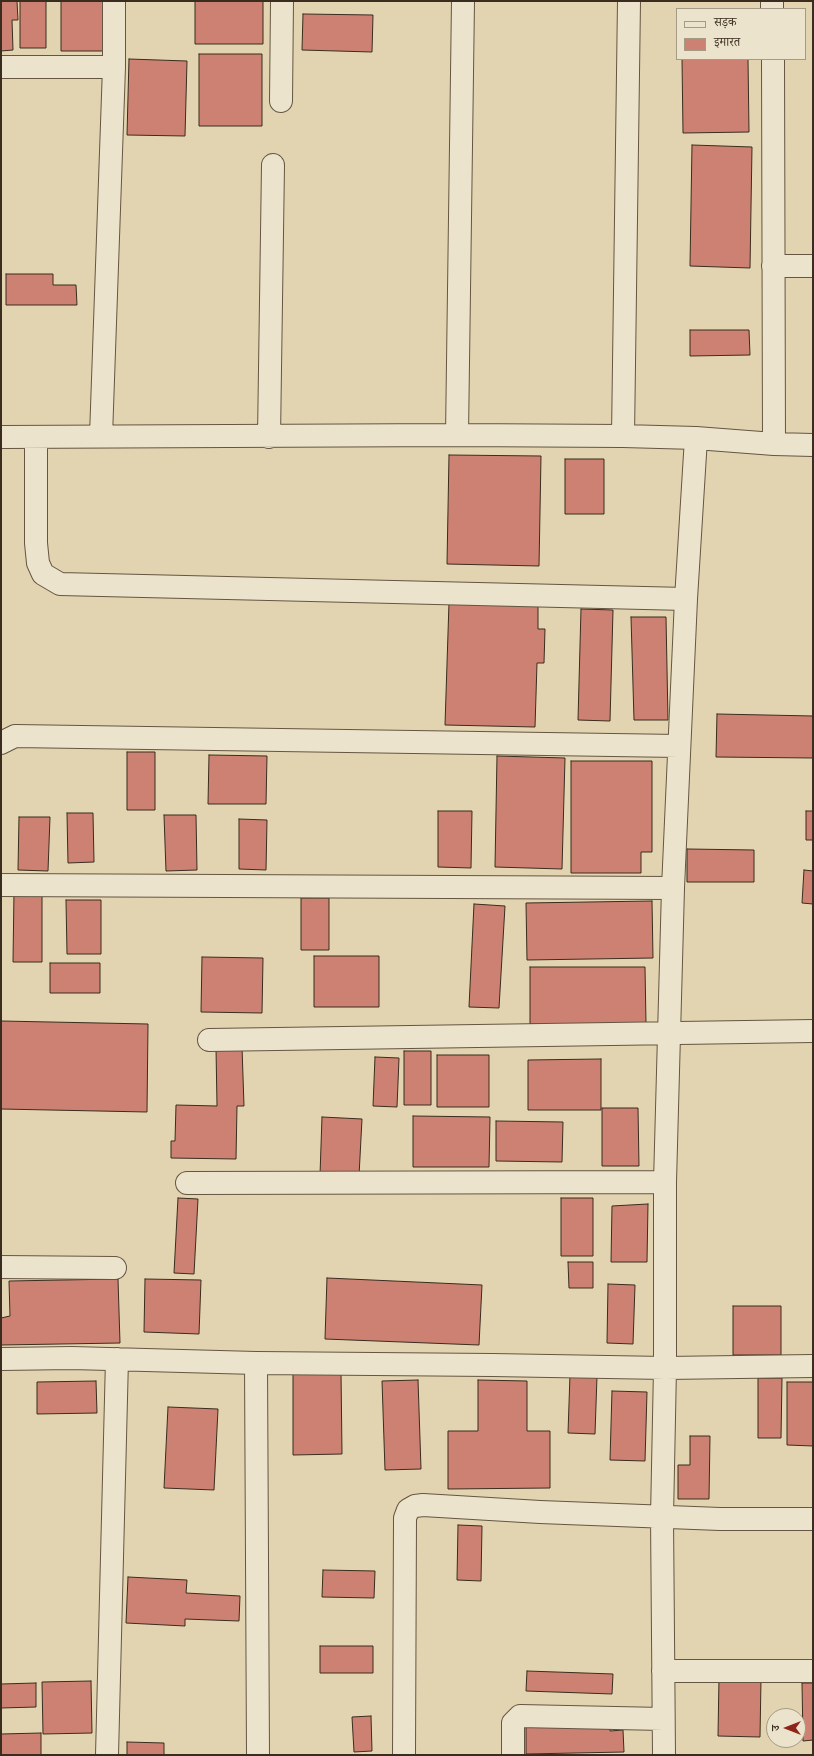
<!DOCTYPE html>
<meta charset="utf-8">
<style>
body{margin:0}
#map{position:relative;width:814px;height:1756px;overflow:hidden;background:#e2d4b0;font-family:"Libre Caslon Text","Noto Serif Devanagari",serif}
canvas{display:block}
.frame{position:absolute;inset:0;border:2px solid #3a2c1e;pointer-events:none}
.legend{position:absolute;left:676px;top:8px;width:130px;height:52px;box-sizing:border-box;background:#ece3cc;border:1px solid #a59a86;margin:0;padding:5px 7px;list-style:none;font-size:12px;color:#3a2c1e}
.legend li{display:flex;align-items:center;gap:8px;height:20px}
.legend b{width:20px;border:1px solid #a59a86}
.north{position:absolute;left:766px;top:1708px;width:40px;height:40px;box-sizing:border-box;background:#ece3cc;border:1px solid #a59a86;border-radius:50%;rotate:270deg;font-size:11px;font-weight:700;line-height:16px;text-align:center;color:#3a2c1e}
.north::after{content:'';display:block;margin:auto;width:14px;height:18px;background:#8f2418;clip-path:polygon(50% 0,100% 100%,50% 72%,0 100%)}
</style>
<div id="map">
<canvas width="814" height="1756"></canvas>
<div class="frame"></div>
<ul class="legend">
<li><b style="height:5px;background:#ece3cc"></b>सड़क</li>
<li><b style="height:11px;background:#cd8172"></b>इमारत</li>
</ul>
<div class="north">उ</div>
</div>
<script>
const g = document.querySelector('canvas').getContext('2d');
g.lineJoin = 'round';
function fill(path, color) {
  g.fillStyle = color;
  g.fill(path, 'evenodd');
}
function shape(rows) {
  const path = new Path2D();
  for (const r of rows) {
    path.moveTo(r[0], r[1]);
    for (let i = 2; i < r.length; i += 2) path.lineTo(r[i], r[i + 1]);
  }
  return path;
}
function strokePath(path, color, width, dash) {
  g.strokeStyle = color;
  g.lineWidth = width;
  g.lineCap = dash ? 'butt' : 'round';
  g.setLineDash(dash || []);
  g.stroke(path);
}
const building = shape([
 [1,1,17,1,18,20,12,20,13,50,1,51,1,1],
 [20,1,46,1,46,48,20,48,20,1],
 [61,1,105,1,105,51,61,51,61,1],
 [195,1,263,1,263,44,195,44,195,1],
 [303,14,373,15,372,52,302,50,303,14],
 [199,54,262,54,262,126,199,126,199,54],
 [129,59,187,61,185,136,127,135,129,59],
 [682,59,748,59,749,132,683,133,682,59],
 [692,145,752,147,750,268,690,266,692,145],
 [6,274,53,274,53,285,76,285,77,305,6,305,6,274],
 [690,330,749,330,750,355,690,356,690,330],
 [449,455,541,456,539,566,447,564,449,455],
 [565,459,604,459,604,514,565,514,565,459],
 [449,603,538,606,538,629,545,629,544,663,537,663,535,727,445,725,449,603],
 [581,609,613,610,610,721,578,720,581,609],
 [631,617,666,617,668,720,634,720,631,617],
 [717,714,813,716,813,758,716,757,717,714],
 [127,752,155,752,155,810,127,810,127,752],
 [209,755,267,756,266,804,208,804,209,755],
 [497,756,565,758,562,869,495,867,497,756],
 [571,761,652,761,652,852,641,852,641,873,571,873,571,761],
 [438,811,472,811,471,868,438,867,438,811],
 [806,811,813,811,813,840,806,840,806,811],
 [67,813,93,813,94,862,68,863,67,813],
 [164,815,196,815,197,870,166,871,164,815],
 [19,817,50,817,48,871,18,870,19,817],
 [239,819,267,820,266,870,239,869,239,819],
 [687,849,754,850,754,882,687,882,687,849],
 [804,870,813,871,813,904,802,903,804,870],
 [14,891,42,892,42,962,13,962,14,891],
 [301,898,329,898,329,950,301,950,301,898],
 [66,900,101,900,101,954,67,954,66,900],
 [652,901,653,958,527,960,526,903,652,901],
 [474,904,505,906,499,1008,469,1007,474,904],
 [314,956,379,956,379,1007,314,1007,314,956],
 [202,957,263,958,262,1013,201,1012,202,957],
 [50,963,100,963,100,993,50,993,50,963],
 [530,967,645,967,646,1024,530,1024,530,967],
 [1,1021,148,1024,147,1112,1,1109,1,1021],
 [242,1047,244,1106,237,1106,236,1159,171,1158,171,1141,175,1141,176,1105,217,1106,216,1048,242,1047],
 [404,1051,431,1051,431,1105,404,1105,404,1051],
 [437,1055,489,1055,489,1107,437,1107,437,1055],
 [375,1057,399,1058,397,1107,373,1106,375,1057],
 [601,1059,601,1110,528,1110,528,1060,601,1059],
 [602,1108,638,1108,639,1166,602,1166,602,1108],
 [413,1116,490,1117,489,1167,413,1167,413,1116],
 [322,1117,362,1119,359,1176,320,1175,322,1117],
 [496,1121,563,1122,562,1162,496,1161,496,1121],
 [178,1198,198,1199,194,1274,174,1273,178,1198],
 [561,1198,593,1198,593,1256,561,1256,561,1198],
 [648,1204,647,1262,611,1262,612,1206,648,1204],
 [568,1262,593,1262,593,1288,569,1288,568,1262],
 [327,1278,482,1285,479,1345,325,1339,327,1278],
 [118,1279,120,1343,1,1345,1,1318,10,1316,9,1281,118,1279],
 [145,1279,201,1280,199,1334,144,1332,145,1279],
 [608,1284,635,1285,633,1344,607,1343,608,1284],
 [733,1306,781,1306,781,1355,733,1355,733,1306],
 [341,1371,342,1454,293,1455,293,1372,341,1371],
 [570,1375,597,1376,595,1434,568,1433,570,1375],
 [758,1378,782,1378,781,1438,758,1438,758,1378],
 [418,1380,421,1469,385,1470,382,1381,418,1380],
 [478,1380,527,1381,527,1431,550,1431,550,1488,448,1489,448,1431,478,1431,478,1380],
 [96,1381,97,1413,37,1414,37,1382,96,1381],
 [787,1382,813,1382,813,1446,787,1445,787,1382],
 [612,1391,647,1392,645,1461,610,1460,612,1391],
 [168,1407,218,1409,214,1490,164,1488,168,1407],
 [690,1436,710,1436,709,1499,678,1499,678,1465,690,1465,690,1436],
 [458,1525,482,1526,481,1581,457,1580,458,1525],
 [323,1570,375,1571,374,1598,322,1597,323,1570],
 [128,1577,187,1580,186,1593,240,1596,239,1621,185,1619,185,1626,126,1623,128,1577],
 [320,1646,373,1646,373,1673,320,1673,320,1646],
 [527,1671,613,1674,612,1694,526,1691,527,1671],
 [719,1678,761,1679,760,1737,718,1736,719,1678],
 [91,1681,92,1733,43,1734,42,1682,91,1681],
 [36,1683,36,1707,1,1708,1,1684,36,1683],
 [802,1683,813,1683,813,1740,803,1741,802,1683],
 [371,1716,372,1751,354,1752,352,1717,371,1716],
 [610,1724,610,1731,623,1730,624,1752,526,1754,526,1725,610,1724],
 [41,1733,41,1755,1,1755,1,1734,41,1733],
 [127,1742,164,1743,164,1755,127,1755,127,1742]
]);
fill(building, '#cd8172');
strokePath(building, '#3a2c1e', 1);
const minor = shape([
 [463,1,457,435,623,436,696,438],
 [772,1,772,9],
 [1,67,114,67],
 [281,101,282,1],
 [773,266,813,266],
 [101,436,114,67,114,1],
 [623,436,629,1],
 [1,437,457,435],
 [36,437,36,543,38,563,43,574,60,584,686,599],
 [269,437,273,165],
 [774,444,813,445],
 [1,743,15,736,679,746],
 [1,885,673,888],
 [209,1040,813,1031],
 [187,1183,665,1182],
 [1,1267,115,1268],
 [1,1359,72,1358,256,1363,492,1365,665,1368,813,1366],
 [256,1363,258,1755],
 [663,1671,813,1671],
 [107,1755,117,1359],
 [404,1755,405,1518,408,1510,415,1506,423,1505,540,1512,720,1519,813,1519],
 [513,1755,513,1723,520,1716,663,1719],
 [664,1755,662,1517,665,1368,665,1182,673,888,686,599,696,438,774,444,773,59]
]);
strokePath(minor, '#645642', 24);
strokePath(minor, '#ece3cc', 22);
</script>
